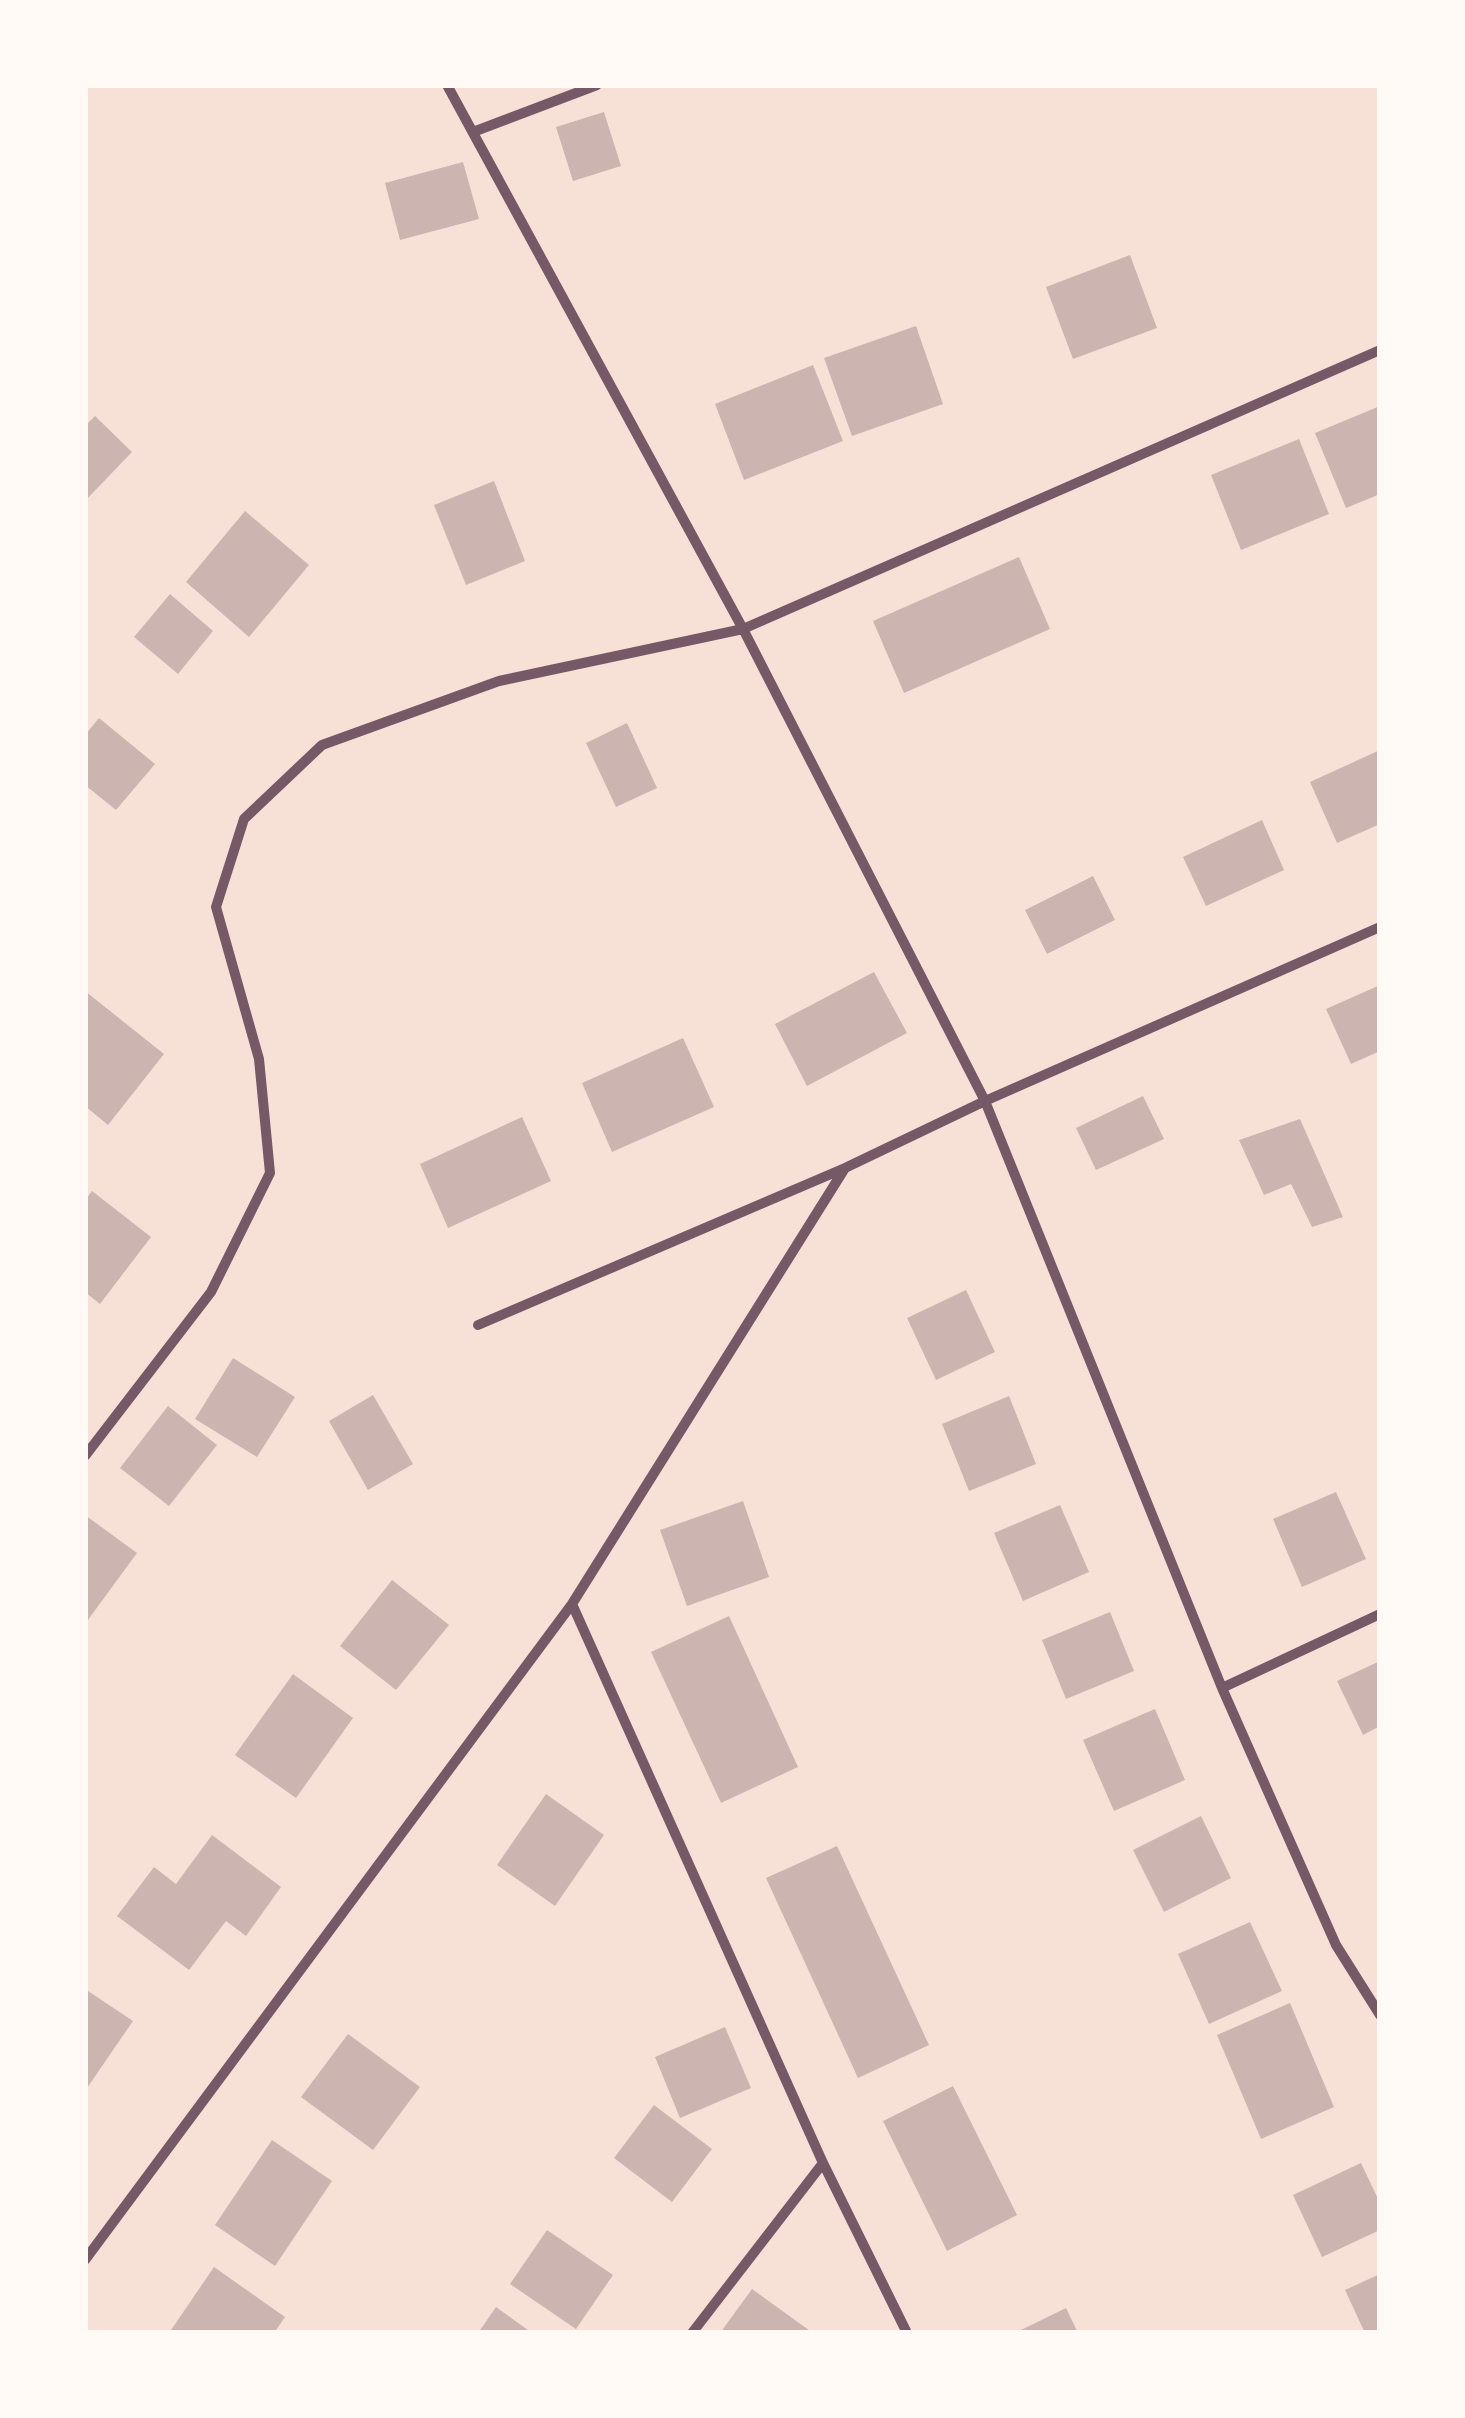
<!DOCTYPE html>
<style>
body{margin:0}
#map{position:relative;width:1465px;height:2418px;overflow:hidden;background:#f7e1d7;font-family:"PT Sans Narrow",sans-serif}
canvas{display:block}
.frame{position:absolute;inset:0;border:88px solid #fffaf5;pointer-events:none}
</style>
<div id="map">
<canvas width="1465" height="2418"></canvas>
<div class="frame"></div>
</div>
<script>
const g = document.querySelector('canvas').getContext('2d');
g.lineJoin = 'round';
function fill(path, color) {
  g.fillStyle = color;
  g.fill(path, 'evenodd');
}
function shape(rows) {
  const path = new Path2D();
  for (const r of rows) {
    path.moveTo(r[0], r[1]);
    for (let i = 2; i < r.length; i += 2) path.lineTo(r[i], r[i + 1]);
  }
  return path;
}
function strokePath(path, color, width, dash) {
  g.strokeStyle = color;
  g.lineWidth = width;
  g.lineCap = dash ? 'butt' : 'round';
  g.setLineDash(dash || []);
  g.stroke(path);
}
fill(shape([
 [604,112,621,166,573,181,556,127],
 [463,162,479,219,400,240,385,183],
 [1130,255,1157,328,1073,359,1046,287],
 [916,326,943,404,852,436,824,358],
 [813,365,843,441,744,480,715,404],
 [1380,406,1380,494,1346,508,1315,433],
 [95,416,132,452,85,501,85,426],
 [1299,439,1329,514,1241,550,1211,475],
 [494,481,525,561,466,585,434,505],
 [245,511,309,565,249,637,186,582],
 [1019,557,1050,629,904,693,873,621],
 [170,594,213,631,178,674,134,637],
 [99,718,155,764,116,810,85,785,85,735],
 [627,723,657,788,616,807,586,743],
 [1380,750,1380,824,1337,843,1310,782],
 [1262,820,1284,870,1206,906,1183,857],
 [1093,876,1115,920,1047,954,1025,910],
 [874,972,907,1033,807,1086,775,1024],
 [1380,985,1380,1051,1351,1064,1326,1009],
 [85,991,164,1054,108,1125,85,1106],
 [683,1038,714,1107,612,1152,582,1083],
 [1143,1096,1164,1139,1096,1170,1076,1128],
 [522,1117,551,1181,448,1228,420,1164],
 [1300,1119,1343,1217,1312,1227,1291,1184,1264,1195,1239,1140],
 [92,1191,151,1237,100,1304,85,1292,85,1200],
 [966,1290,995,1352,936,1380,907,1318],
 [233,1358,295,1397,257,1457,195,1419],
 [373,1395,413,1464,368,1490,329,1421],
 [1009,1396,1036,1464,969,1491,942,1424],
 [168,1406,217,1445,169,1506,120,1468],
 [1336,1492,1366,1559,1302,1587,1273,1519],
 [743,1501,769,1577,687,1606,660,1530],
 [1060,1505,1089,1572,1023,1601,994,1533],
 [85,1515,137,1553,85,1624],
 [392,1580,449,1625,396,1690,340,1646],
 [1110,1612,1134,1671,1066,1699,1042,1640],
 [729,1616,798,1767,721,1803,651,1652],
 [1380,1661,1380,1726,1363,1735,1337,1681],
 [293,1674,353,1718,296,1798,235,1755],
 [1155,1709,1185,1780,1114,1811,1083,1740],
 [546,1794,604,1835,555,1906,497,1865],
 [1201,1816,1231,1878,1164,1912,1133,1850],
 [212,1835,281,1887,246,1936,226,1921,189,1970,117,1916,154,1867,176,1884],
 [837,1846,929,2045,858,2078,766,1878],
 [1250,1922,1282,1991,1209,2024,1178,1954],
 [85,1989,133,2021,85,2091],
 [1290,2003,1334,2107,1261,2139,1217,2035],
 [725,2027,751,2088,680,2118,655,2057],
 [348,2034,420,2087,373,2150,301,2097],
 [953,2086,1017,2215,947,2251,883,2121],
 [654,2105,712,2149,672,2202,614,2158],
 [272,2140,332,2181,275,2266,215,2225],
 [1361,2163,1380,2203,1380,2230,1322,2257,1293,2195],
 [547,2230,613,2275,576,2329,510,2284],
 [214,2267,285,2317,274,2333,169,2333],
 [1380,2274,1380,2333,1365,2333,1345,2290],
 [752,2289,813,2333,720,2333],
 [496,2307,532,2333,478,2333],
 [1066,2308,1078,2333,1015,2333]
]), '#ccb4b1');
strokePath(shape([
 [447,85,743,629,985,1101,1222,1688,1336,1945,1380,2015],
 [473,132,597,85],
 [478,1325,845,1168,985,1101,1380,927],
 [85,1456,211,1292,270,1173,259,1059,216,907,244,819,322,745,499,681,743,629,1380,350],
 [572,1604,823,2163,907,2333],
 [1222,1688,1380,1614],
 [85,2260,572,1604,845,1168],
 [692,2333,823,2163]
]), '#755966', 10);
</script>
